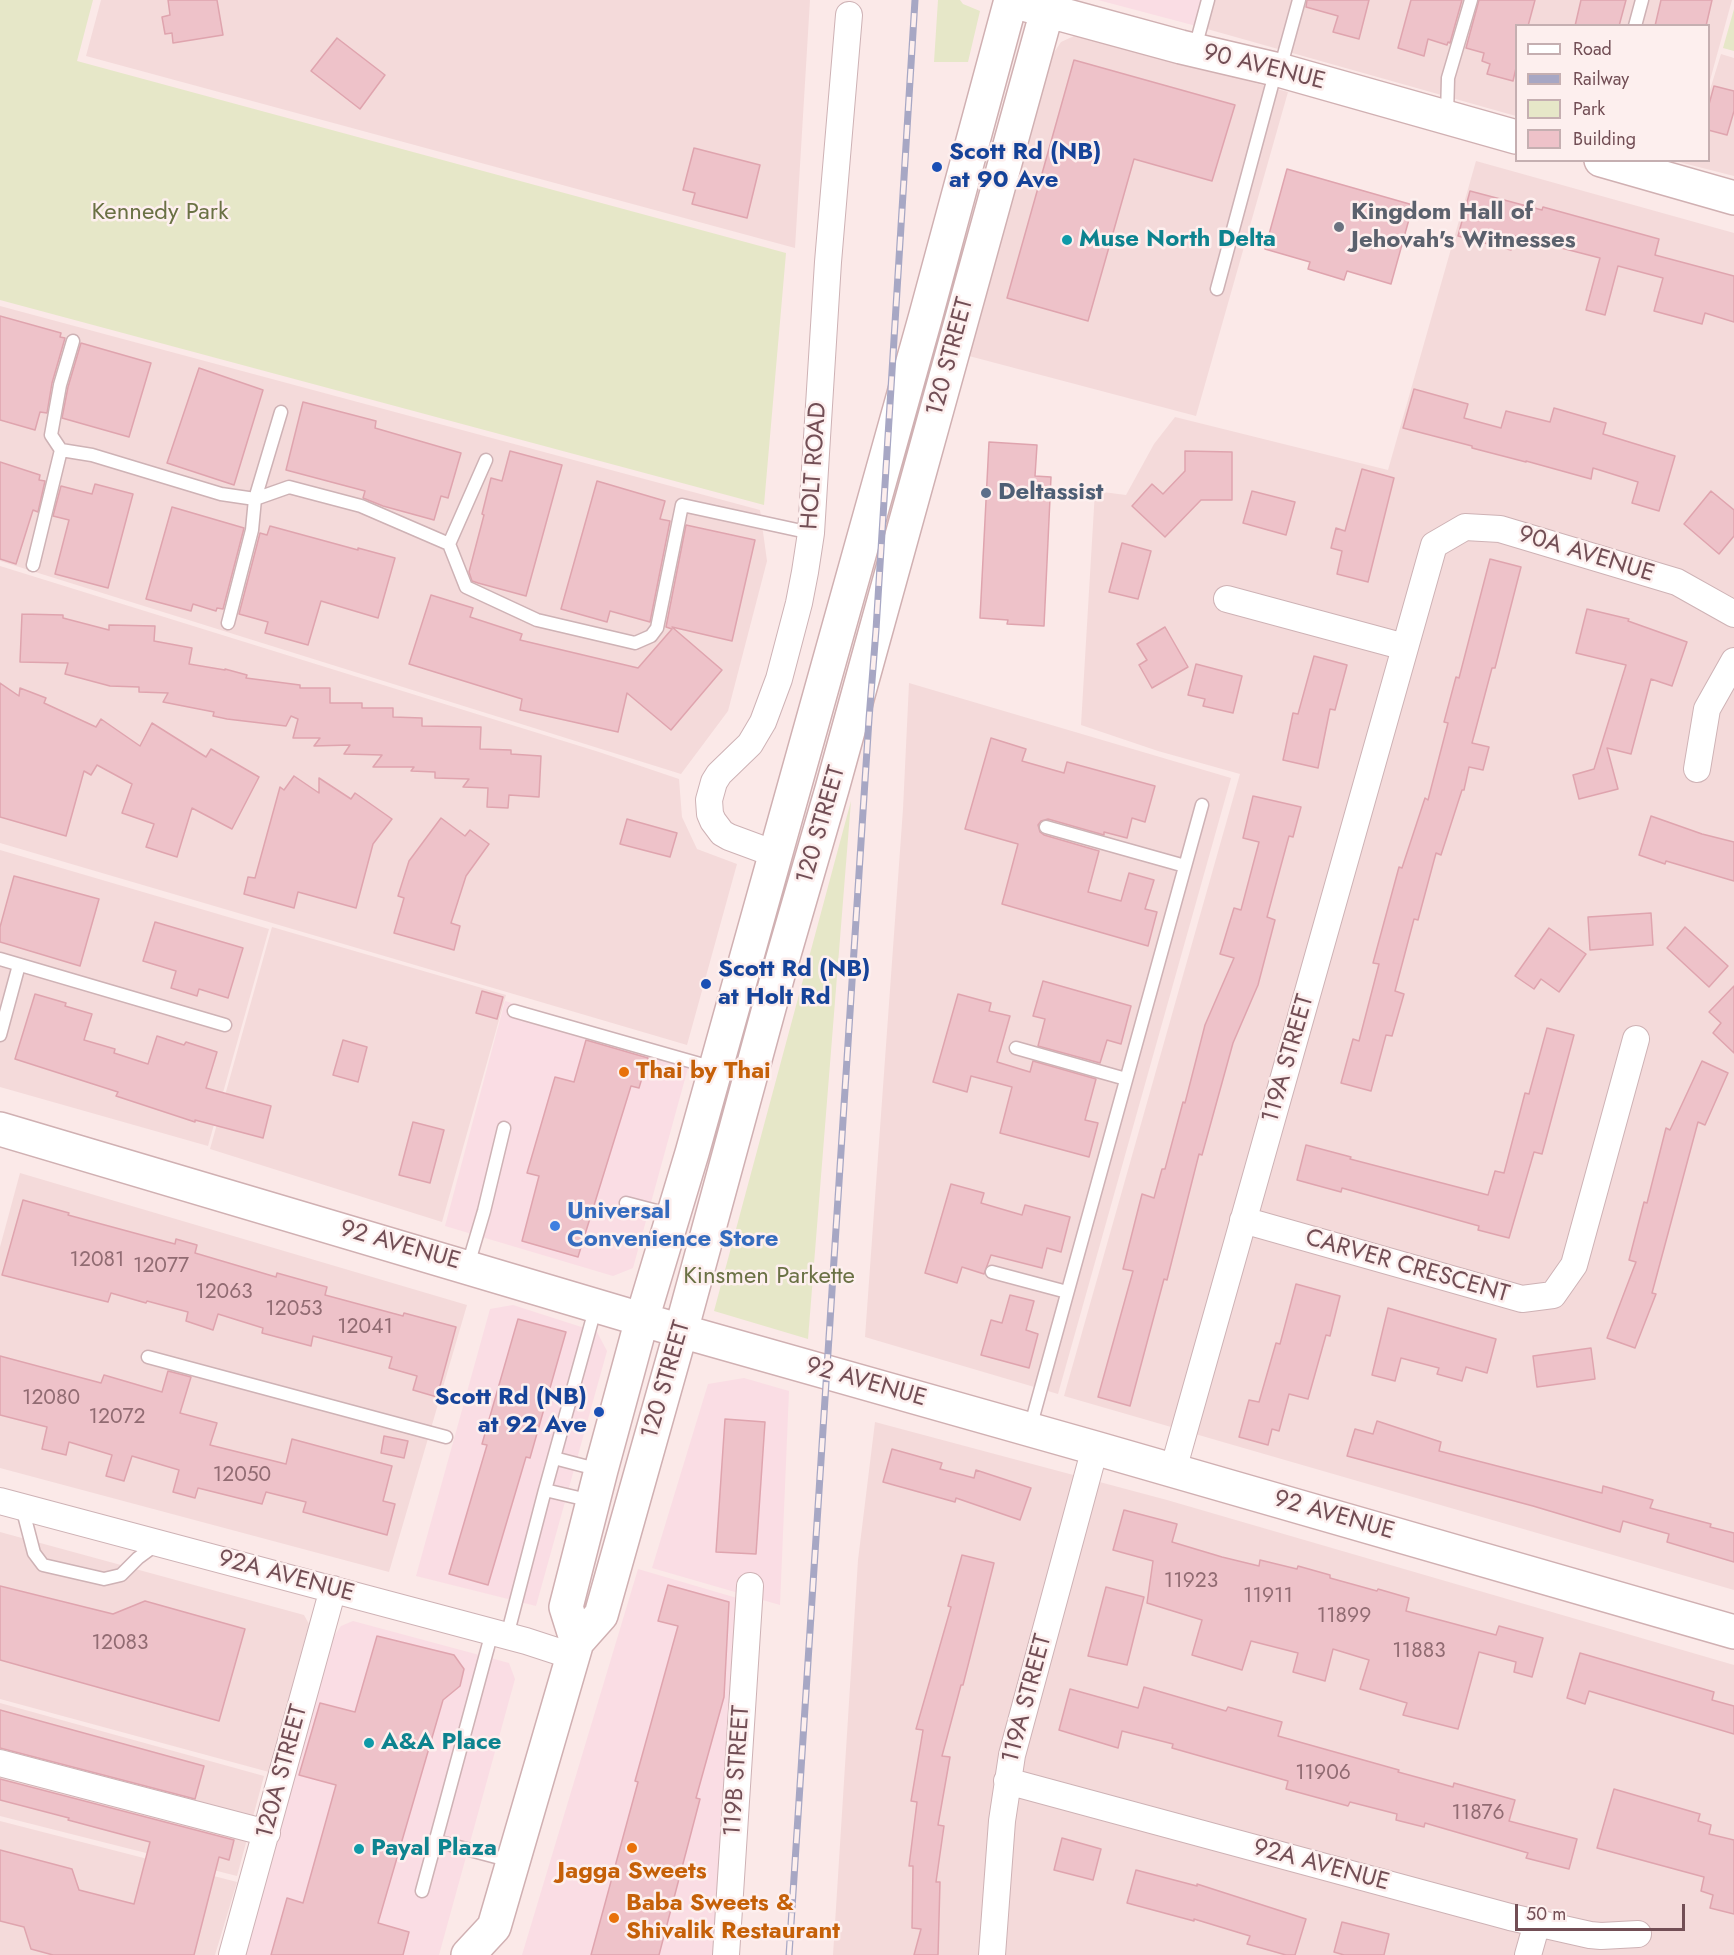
<!DOCTYPE html>
<style>
body{margin:0}
#map{position:relative;width:1734px;height:1955px;overflow:hidden;background:#fbe9e8;font-family:Jost,sans-serif}
canvas{display:block}
.legend{position:absolute;left:1515px;top:24px;width:195px;height:138px;box-sizing:border-box;background:#fdefee;border:2px solid #c5afb1;margin:0;padding:8px 10px;list-style:none;font-size:18px;color:#724e55}
.legend li{display:flex;align-items:center;gap:12px;height:30px}
.legend b{width:30px;border:2px solid #c5afb1}
.scale{position:absolute;left:1515px;top:1904px;width:170px;height:27px;box-sizing:border-box;border:3px solid #724e55;border-top:0;padding-left:8px;font-size:18px;line-height:21px;white-space:nowrap;color:#724e55;-webkit-text-stroke:4px #fdefee;paint-order:stroke}
</style>
<div id="map">
<canvas width="1734" height="1955"></canvas>
<ul class="legend">
<li><b style="height:8px;background:#fff"></b>Road</li>
<li><b style="height:8px;background:#a7a7c4"></b>Railway</li>
<li><b style="height:16px;background:#e6e7c8"></b>Park</li>
<li><b style="height:16px;background:#eec2c9"></b>Building</li>
</ul>
<div class="scale">50 m</div>
</div>
<script>
const g = document.querySelector('canvas').getContext('2d');
g.lineJoin = 'round';
function fill(path, color) {
  g.fillStyle = color;
  g.fill(path, 'evenodd');
}
function shape(rows) {
  const path = new Path2D();
  for (const r of rows) {
    path.moveTo(r[0], r[1]);
    for (let i = 2; i < r.length; i += 2) path.lineTo(r[i], r[i + 1]);
  }
  return path;
}
function strokePath(path, color, width, dash) {
  g.strokeStyle = color;
  g.lineWidth = width;
  g.lineCap = dash ? 'butt' : 'round';
  g.setLineDash(dash || []);
  g.stroke(path);
}
function write(font, color, halo, rows, align = 'center') {
  g.font = font + ' Jost,sans-serif';
  g.lineWidth = 5;
  g.setLineDash([]);
  g.textBaseline = 'middle';
  g.strokeStyle = halo;
  g.fillStyle = color;
  for (const [text, x, y, turn = 0] of rows) {
    g.save();
    g.translate(x, y);
    g.rotate((+turn || 0) * Math.PI / 180);
    g.textAlign = isNaN(turn) ? turn : align;
    if (halo) g.strokeText(text, 0, 0);
    g.fillText(text, 0, 0);
    g.restore();
  }
}
fill(shape([
 [101,0,810,0,795,248,86,56],
 [1208,0,1732,0,1709,84,1708,26,1516,26,1516,116,1200,27],
 [1074,36,1088,37,1288,92,1196,416,969,356,1051,57,1061,42],
 [1721,54,1734,58,1734,176,1675,161,1708,160,1709,93],
 [1476,161,1734,233,1734,1590,1064,1396,1240,774,1158,751,1081,725,1095,491,1126,495,1154,444,1175,417,1388,470],
 [0,306,760,510,767,561,728,711,681,774,0,561],
 [0,566,599,752,679,779,682,817,697,849,737,864,687,1045,0,843],
 [909,683,1231,778,1058,1394,865,1337,903,809],
 [0,850,269,929,208,1146,0,1087],
 [272,927,506,995,442,1222,210,1149],
 [20,1173,467,1305,389,1572,0,1468,0,1247],
 [875,1422,1167,1500,1734,1665,1734,1955,833,1955,858,1560],
 [0,1532,304,1615,309,1624,269,1772,0,1699],
 [0,1703,264,1776,237,1876,0,1816],
 [0,1821,237,1882,215,1955,0,1955]
]), '#f4dada');
fill(shape([
 [1098,0,1208,0,1200,27],
 [505,1001,691,1057,633,1268,613,1276,445,1226],
 [513,1305,597,1332,607,1351,536,1606,416,1576,490,1309],
 [744,1378,789,1391,780,1605,652,1568,708,1384],
 [638,1569,737,1598,716,1955,522,1955],
 [353,1621,509,1663,515,1679,439,1955,241,1955,328,1645,341,1626]
]), '#fadde4');
fill(shape([
 [0,0,93,0,77,61,786,253,764,505,0,300],
 [938,0,960,0,963,4,980,11,968,62,934,62],
 [1734,9,1734,51,1723,48],
 [851,801,808,1339,714,1311]
]), '#e6e7c8');
const building = shape([
 [168,0,217,0,223,35,173,43,172,33,165,34,162,17,170,15,168,0],
 [1307,0,1369,0,1359,39,1333,32,1338,16,1306,7,1307,0],
 [1411,0,1462,0,1450,43,1448,42,1447,45,1428,39,1424,56,1398,48,1411,0],
 [1479,0,1535,0,1528,26,1516,26,1516,68,1513,81,1487,74,1490,64,1482,61,1484,53,1466,48,1479,0],
 [1581,0,1626,0,1619,26,1575,26,1581,0],
 [1661,0,1712,0,1706,26,1655,26,1661,0],
 [337,38,385,75,360,109,311,71,337,38],
 [1074,60,1235,105,1212,181,1134,159,1088,321,1007,298,1074,60],
 [1714,86,1734,91,1734,111,1727,135,1708,130,1708,108,1714,86],
 [694,148,760,165,747,218,692,204,695,193,683,190,694,148],
 [1287,169,1413,205,1391,284,1347,271,1344,280,1308,269,1310,262,1265,249,1287,169],
 [1470,191,1542,210,1543,207,1659,239,1655,255,1734,276,1734,322,1705,313,1702,324,1654,311,1663,278,1618,266,1605,315,1586,310,1600,258,1515,236,1511,250,1458,236,1470,191],
 [0,316,61,333,60,337,65,338,52,383,47,413,40,412,35,430,0,420,0,316],
 [81,343,151,363,129,437,62,418,68,387,81,343],
 [199,368,263,390,234,485,167,463,199,368],
 [1414,389,1468,404,1464,418,1501,428,1506,411,1550,422,1554,408,1606,423,1603,434,1675,456,1659,511,1632,503,1638,482,1593,468,1591,479,1526,461,1526,462,1472,448,1472,446,1403,428,1414,389],
 [303,402,376,421,375,428,461,453,448,498,441,496,434,520,383,506,363,498,365,491,286,470,303,402],
 [989,442,1037,445,1035,476,1051,477,1044,626,1007,624,1008,620,980,618,989,442],
 [510,451,562,465,526,596,478,583,472,581,469,572,484,515,482,514,491,478,502,481,510,451],
 [1185,451,1232,452,1232,500,1201,500,1165,537,1132,506,1152,484,1163,494,1185,471,1185,451],
 [0,462,40,475,39,480,45,481,38,512,33,510,16,564,0,559,0,462],
 [1362,469,1394,478,1368,582,1337,574,1342,551,1331,548,1336,528,1345,531,1362,469],
 [597,481,665,501,660,519,670,521,650,622,610,611,607,622,561,609,597,481],
 [95,484,133,494,108,588,55,574,69,520,53,516,61,486,92,494,95,484],
 [1252,491,1295,502,1286,535,1243,523,1252,491],
 [1711,491,1734,510,1734,536,1719,554,1684,524,1711,491],
 [172,507,244,528,223,609,217,608,216,611,193,604,191,611,146,599,172,507],
 [686,525,755,540,732,641,672,627,722,670,671,730,627,693,618,732,520,710,522,699,409,664,431,595,473,608,470,617,522,634,520,640,638,668,672,629,666,627,686,525],
 [270,526,358,550,358,548,395,558,378,618,321,601,308,645,265,633,268,622,239,614,260,533,267,535,270,526],
 [1122,543,1151,551,1138,599,1109,592,1122,543],
 [1490,559,1521,567,1495,668,1492,668,1472,743,1489,747,1483,770,1469,767,1464,790,1462,790,1441,855,1436,853,1418,920,1414,919,1395,991,1404,994,1392,1036,1386,1035,1371,1091,1341,1083,1353,1039,1359,1041,1379,964,1373,963,1399,867,1402,868,1425,798,1428,800,1448,723,1444,722,1456,677,1459,678,1490,559],
 [1587,609,1629,619,1628,621,1687,642,1672,686,1651,679,1631,754,1607,748,1618,789,1579,799,1573,775,1594,769,1626,665,1576,653,1587,609],
 [22,614,63,615,63,618,109,630,109,625,155,626,154,641,192,648,189,664,225,670,225,669,247,675,246,678,300,685,300,688,330,688,330,703,362,703,362,708,393,708,393,717,422,718,422,726,481,727,480,749,511,750,511,754,541,756,539,797,509,795,508,808,487,807,488,788,463,787,469,779,435,778,435,772,411,771,414,767,373,767,382,755,344,754,350,745,314,746,320,738,293,738,298,719,291,716,286,726,227,719,213,716,214,712,163,702,168,693,139,692,139,687,110,686,65,674,68,663,20,662,22,614],
 [1165,627,1188,667,1152,688,1139,665,1147,660,1137,644,1165,627],
 [1314,656,1347,665,1335,710,1330,709,1318,768,1283,760,1293,713,1298,714,1314,656],
 [1196,664,1242,676,1233,713,1203,706,1205,699,1188,695,1196,664],
 [0,683,19,696,20,688,46,698,44,703,96,727,101,719,140,746,152,723,206,757,211,749,259,777,232,829,192,808,177,857,146,847,154,824,122,813,132,784,97,765,91,775,84,771,66,836,0,817,0,683],
 [991,738,1026,749,1022,761,1064,773,1067,762,1155,786,1145,822,1132,818,1127,838,1104,832,1104,835,1048,819,1041,821,1038,825,1040,832,1044,835,1099,851,1088,892,1121,901,1129,873,1154,880,1145,909,1157,912,1148,946,1002,904,1018,844,965,829,991,738],
 [294,776,319,793,319,778,351,799,355,793,392,819,373,844,356,908,298,892,294,908,244,894,248,877,255,878,280,787,284,790,294,776],
 [1253,796,1301,807,1293,837,1289,836,1267,917,1275,920,1258,985,1233,1043,1202,1155,1199,1154,1167,1280,1164,1279,1130,1406,1098,1397,1133,1271,1123,1269,1142,1194,1154,1198,1162,1169,1165,1169,1183,1102,1185,1103,1205,1025,1234,958,1220,954,1234,908,1241,910,1259,842,1243,838,1253,796],
 [1651,816,1702,834,1734,842,1734,881,1666,861,1665,864,1639,855,1651,816],
 [441,818,465,836,470,830,489,844,466,876,451,923,460,926,454,950,394,933,404,898,398,896,409,861,441,818],
 [627,819,677,833,670,857,620,844,627,819],
 [14,876,99,899,80,966,0,942,0,927,14,876],
 [1651,913,1653,945,1590,950,1588,917,1651,913],
 [155,922,243,948,228,998,199,989,197,996,171,988,176,971,143,961,155,922],
 [1685,927,1728,966,1709,987,1667,948,1685,927],
 [1549,928,1586,954,1559,992,1541,979,1534,989,1515,976,1549,928],
 [1043,981,1131,1006,1121,1044,1107,1040,1100,1063,1038,1046,1045,1019,1033,1016,1043,981],
 [1734,986,1734,1053,1713,1033,1721,1023,1709,1012,1734,986],
 [482,991,503,997,497,1019,476,1013,482,991],
 [35,994,66,1003,65,1006,92,1014,84,1040,115,1049,114,1053,148,1064,157,1036,184,1045,186,1042,217,1052,206,1088,271,1106,263,1138,195,1120,195,1122,116,1096,118,1092,15,1059,35,994],
 [958,994,991,1003,989,1011,1010,1016,997,1062,1030,1072,1033,1061,1096,1079,1085,1120,1098,1123,1089,1157,1000,1133,1012,1087,971,1076,967,1092,933,1082,958,994],
 [1547,1028,1574,1035,1542,1154,1534,1152,1509,1238,1478,1230,1479,1226,1418,1209,1342,1188,1341,1192,1297,1180,1306,1145,1351,1157,1350,1159,1488,1195,1495,1171,1504,1173,1525,1093,1529,1094,1547,1028],
 [343,1040,367,1047,358,1082,333,1075,343,1040],
 [586,1040,648,1058,639,1088,631,1086,578,1257,522,1241,539,1176,527,1173,555,1077,574,1082,586,1040],
 [1702,1061,1728,1073,1705,1125,1698,1122,1652,1293,1656,1294,1635,1348,1607,1338,1636,1262,1629,1260,1644,1202,1647,1203,1666,1128,1670,1130,1702,1061],
 [413,1122,444,1130,430,1183,399,1175,413,1122],
 [951,1184,984,1193,981,1203,1022,1215,1025,1205,1070,1217,1061,1252,1047,1248,1042,1268,991,1255,984,1274,962,1267,957,1283,925,1273,951,1184],
 [23,1200,69,1213,68,1215,175,1244,176,1239,197,1245,195,1253,276,1277,277,1273,327,1287,325,1295,403,1316,404,1313,456,1327,437,1397,413,1390,417,1376,389,1368,392,1357,313,1336,311,1346,262,1333,263,1328,218,1314,213,1330,186,1321,188,1312,147,1301,146,1303,111,1293,108,1302,2,1275,23,1200],
 [1296,1284,1340,1296,1330,1336,1326,1335,1308,1399,1289,1394,1279,1431,1272,1429,1268,1445,1239,1437,1249,1400,1259,1402,1276,1343,1280,1344,1296,1284],
 [1010,1295,1034,1301,1026,1330,1038,1334,1029,1368,981,1355,991,1320,1002,1323,1010,1295],
 [1388,1308,1496,1339,1487,1373,1466,1367,1462,1381,1437,1374,1439,1368,1401,1358,1395,1381,1372,1375,1388,1308],
 [518,1319,566,1332,530,1458,526,1457,488,1585,449,1574,487,1445,482,1444,518,1319],
 [1591,1348,1595,1379,1537,1387,1533,1356,1591,1348],
 [0,1356,101,1383,104,1375,162,1392,168,1371,191,1377,180,1413,217,1423,210,1445,286,1464,292,1439,392,1466,383,1501,395,1504,387,1535,303,1512,306,1502,266,1492,262,1504,198,1488,195,1498,173,1492,179,1470,132,1456,124,1481,106,1476,112,1455,69,1442,66,1455,42,1449,47,1427,0,1415,0,1356],
 [725,1419,765,1422,756,1554,716,1552,725,1419],
 [1377,1421,1441,1442,1439,1451,1602,1493,1603,1486,1653,1500,1650,1508,1711,1524,1710,1527,1734,1533,1734,1562,1667,1542,1669,1534,1623,1521,1620,1532,1533,1506,1347,1456,1355,1429,1373,1434,1377,1421],
 [384,1436,408,1441,404,1458,381,1453,384,1436],
 [892,1449,942,1463,940,1469,974,1478,976,1470,1031,1488,1020,1520,956,1498,955,1502,883,1482,892,1449],
 [1124,1510,1177,1524,1172,1542,1222,1557,1259,1566,1260,1560,1297,1569,1298,1566,1330,1575,1330,1578,1377,1591,1378,1589,1409,1598,1406,1611,1496,1635,1499,1626,1543,1638,1532,1677,1514,1672,1516,1662,1479,1652,1458,1729,1403,1715,1407,1703,1360,1689,1369,1660,1333,1649,1325,1681,1293,1672,1298,1653,1251,1641,1242,1670,1192,1655,1202,1620,1147,1603,1153,1561,1113,1550,1124,1510],
 [962,1555,994,1563,963,1685,961,1685,942,1756,950,1757,938,1825,944,1826,936,1882,940,1882,938,1955,914,1955,921,1929,912,1928,913,1866,909,1866,917,1802,911,1801,923,1730,916,1729,951,1607,948,1606,962,1555],
 [668,1585,729,1602,724,1697,696,1798,700,1799,659,1955,591,1955,638,1782,635,1781,678,1626,658,1621,668,1585],
 [0,1586,113,1614,145,1601,245,1629,219,1721,0,1660,0,1586],
 [1106,1587,1144,1597,1127,1665,1088,1656,1106,1587],
 [377,1636,454,1655,464,1669,460,1686,443,1700,378,1923,409,1932,403,1955,271,1955,287,1898,303,1903,336,1785,299,1775,320,1703,355,1712,377,1636],
 [1580,1653,1714,1692,1712,1700,1734,1706,1734,1734,1589,1691,1585,1704,1567,1698,1580,1653],
 [1144,1687,1226,1711,1228,1707,1282,1722,1278,1736,1399,1770,1398,1772,1453,1787,1454,1783,1515,1800,1509,1821,1577,1839,1569,1869,1526,1858,1528,1853,1425,1823,1424,1827,1396,1820,1397,1814,1350,1802,1348,1806,1286,1789,1288,1781,1172,1748,1173,1744,1122,1731,1118,1748,1059,1730,1070,1689,1138,1708,1144,1687],
 [0,1710,204,1766,195,1799,0,1748,0,1710],
 [0,1779,234,1840,229,1860,219,1857,194,1955,53,1955,31,1949,24,1927,0,1921,0,1850,72,1869,79,1890,134,1904,150,1842,68,1820,69,1818,0,1800,0,1779],
 [1614,1789,1700,1814,1698,1821,1711,1825,1709,1834,1734,1840,1734,1914,1710,1908,1713,1895,1701,1891,1704,1877,1597,1848,1614,1789],
 [1062,1838,1101,1849,1093,1880,1054,1870,1062,1838],
 [1136,1870,1197,1886,1197,1884,1306,1919,1295,1955,1286,1955,1247,1944,1250,1936,1194,1919,1194,1921,1127,1903,1136,1870],
 [1342,1922,1389,1934,1384,1955,1344,1955,1334,1952,1342,1922]
]);
fill(building, '#eec2c9');
strokePath(building, '#dfa4ae', 1.5);
const lane = shape([
 [1635,26,1642,0],
 [1195,48,1208,0],
 [1280,69,1299,0],
 [1447,116,1448,78,1471,0],
 [1217,289,1276,70],
 [61,450,51,435,60,385,73,341],
 [486,460,449,544,466,587,537,620,635,643,651,636,657,628,682,505,811,533],
 [33,565,61,450,92,455,221,494,255,499,289,487,361,506,449,544],
 [228,623,252,530,255,499,281,412],
 [1046,827,1185,866],
 [0,959,225,1025],
 [514,1011,714,1068],
 [0,1035,19,965],
 [1016,1048,1126,1079],
 [626,1203,672,1215],
 [468,1265,484,1211,504,1128],
 [992,1272,1067,1292],
 [148,1357,446,1437],
 [1030,1428,1202,805],
 [554,1458,600,1470],
 [545,1490,596,1306],
 [22,1507,34,1553,43,1565,104,1579,121,1575,138,1558,157,1544],
 [507,1636,545,1490,592,1501],
 [436,1841,511,1861],
 [422,1891,492,1632]
]);
const street = shape([
 [1227,599,1405,647],
 [1697,769,1707,709,1734,661],
 [775,854,729,837,722,833,713,821,710,814,709,800,714,782,719,774,750,744,763,722,779,679,799,603,805,572,811,533,828,262,849,15],
 [1243,1220,1522,1299,1553,1295,1574,1265,1636,1039],
 [1173,1470,1434,545,1465,527,1500,529,1677,582,1734,614],
 [0,1501,526,1641,572,1656],
 [0,1763,267,1833],
 [1007,1781,1510,1917,1590,1935,1601,1936,1638,1934],
 [232,1955,333,1589],
 [726,1955,750,1586],
 [992,1955,1002,1821,1012,1755,1095,1448],
 [1528,1955,1537,1923]
]);
const secondary = shape([
 [1027,5,1181,47,1279,70,1516,137],
 [1601,160,1734,198],
 [0,1129,681,1331,1095,1448,1734,1632],
 [577,1642,566,1607,601,1470,642,1319,692,1153,926,315,1011,0],
 [468,1955,494,1927,577,1642,601,1615,681,1331,778,975,832,789,1050,0]
]);
strokePath(lane, '#ceb2b5', 15);
strokePath(street, '#ceb2b5', 28);
strokePath(secondary, '#d0b0b2', 36);
strokePath(lane, '#fff', 12);
strokePath(street, '#fff', 26);
strokePath(secondary, '#fff', 33);
const rail = shape([
 [789,1955,869,719,876,630,915,0]
]);
strokePath(rail, '#a7a7c4', 7);
strokePath(rail, '#fdefee', 4.5, [14]);
for (const [x, y, r, color] of [
 [937,167,6,"#1a4fb4"],
 [1339,227,6,"#6b7280"],
 [1067,240,6,"#0f9aa8"],
 [986,493,6,"#5c6f8a"],
 [706,984,6,"#1a4fb4"],
 [624,1072,6,"#e8710a"],
 [555,1226,6,"#3f7fe0"],
 [599,1412,6,"#1a4fb4"],
 [369,1743,6,"#0f9aa8"],
 [632,1848,6,"#e8710a"],
 [359,1849,6,"#0f9aa8"],
 [614,1918,6,"#e8710a"]
]) {
  const dot = new Path2D();
  dot.arc(x, y, r, 0, 2 * Math.PI);
  g.fillStyle = color;
  g.fill(dot);
  strokePath(dot, '#fdefee', 2);
}
write('21px', '#916b72', null, [
 ["12081",97,1261],
 ["12077",161,1267],
 ["12063",224,1293],
 ["12053",294,1310],
 ["12041",365,1328],
 ["12080",51,1399],
 ["12072",117,1418],
 ["12050",242,1476],
 ["11923",1191,1582],
 ["11911",1268,1597],
 ["11899",1344,1617],
 ["12083",120,1644],
 ["11883",1419,1652],
 ["11906",1323,1774],
 ["11876",1478,1814]
]);
write('24px', '#724e55', '#fdefee', [
 ["90 AVENUE",1264,68,14],
 ["120 STREET",951,357,-75],
 ["HOLT ROAD",815,466,-86],
 ["90A AVENUE",1586,555,17],
 ["120 STREET",822,825,-74],
 ["119A STREET",1289,1059,-74],
 ["92 AVENUE",400,1246,16],
 ["CARVER CRESCENT",1407,1267,16],
 ["120 STREET",667,1380,-74],
 ["92 AVENUE",866,1383,16],
 ["92 AVENUE",1334,1516,16],
 ["92A AVENUE",286,1577,15],
 ["119A STREET",1028,1699,-75],
 ["119B STREET",738,1771,-86],
 ["120A STREET",283,1772,-75],
 ["92A AVENUE",1321,1866,15]
]);
write('bold 24px', '#164399', '#fdefee', [
 ["Scott Rd (NB)",949,153],
 ["at 90 Ave",949,181],
 ["Scott Rd (NB)",718,970],
 ["at Holt Rd",718,998],
 ["Scott Rd (NB)",587,1398,"right"],
 ["at 92 Ave",587,1426,"right"]
], 'left');
write('24px', '#6a7144', '#fdefee', [
 ["Kennedy Park",160,213],
 ["Kinsmen Parkette",769,1277]
]);
write('bold 24px', '#5b616d', '#fdefee', [
 ["Kingdom Hall of",1351,213],
 ["Jehovah's Witnesses",1351,241]
], 'left');
write('bold 24px', '#0d838f', '#fdefee', [
 ["Muse North Delta",1079,240],
 ["A&A Place",381,1743],
 ["Payal Plaza",371,1849]
], 'left');
write('bold 24px', '#4e5e75', '#fdefee', [
 ["Deltassist",998,493]
], 'left');
write('bold 24px', '#c56008', '#fdefee', [
 ["Thai by Thai",636,1072],
 ["Jagga Sweets",632,1872,"center"],
 ["Baba Sweets &",626,1904],
 ["Shivalik Restaurant",626,1932]
], 'left');
write('bold 24px', '#366cbe', '#fdefee', [
 ["Universal",567,1212],
 ["Convenience Store",567,1240]
], 'left');
</script>
